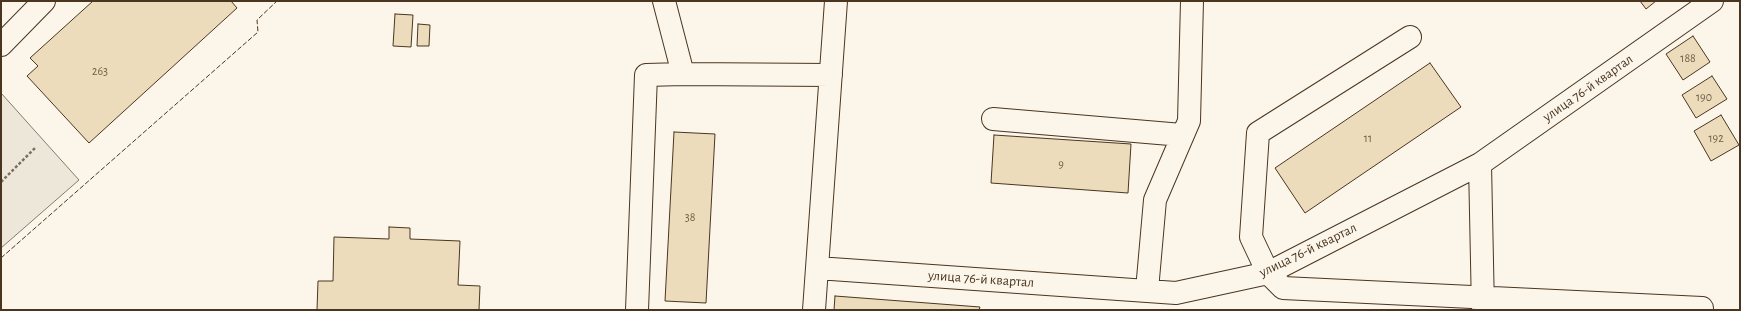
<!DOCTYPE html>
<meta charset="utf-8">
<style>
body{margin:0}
#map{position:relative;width:1741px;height:311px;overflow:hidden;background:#fbf6e9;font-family:"Alegreya Sans",sans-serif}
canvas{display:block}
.frame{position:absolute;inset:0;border:2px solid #4a3520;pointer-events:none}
</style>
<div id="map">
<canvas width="1741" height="311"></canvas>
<div class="frame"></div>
</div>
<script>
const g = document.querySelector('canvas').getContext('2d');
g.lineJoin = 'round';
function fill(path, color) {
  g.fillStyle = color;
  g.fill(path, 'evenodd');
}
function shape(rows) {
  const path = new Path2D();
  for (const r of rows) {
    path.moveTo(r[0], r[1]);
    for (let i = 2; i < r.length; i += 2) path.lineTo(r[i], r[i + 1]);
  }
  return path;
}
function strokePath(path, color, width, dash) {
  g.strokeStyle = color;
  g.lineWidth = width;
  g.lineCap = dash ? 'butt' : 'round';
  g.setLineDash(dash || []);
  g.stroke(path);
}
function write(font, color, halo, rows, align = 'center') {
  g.font = font + ' "Alegreya Sans",sans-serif';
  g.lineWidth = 3;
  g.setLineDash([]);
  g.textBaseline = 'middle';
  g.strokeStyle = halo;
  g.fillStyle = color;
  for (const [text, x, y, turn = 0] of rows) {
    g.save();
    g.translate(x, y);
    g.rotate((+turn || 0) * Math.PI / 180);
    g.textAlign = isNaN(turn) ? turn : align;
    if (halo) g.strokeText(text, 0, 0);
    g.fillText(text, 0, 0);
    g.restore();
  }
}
const parking = shape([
 [1,93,79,180,1,248,1,93]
]);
fill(parking, '#ede7d9');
strokePath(parking, '#887966', 1);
const building = shape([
 [93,1,231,1,237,8,89,143,27,76,38,66,30,58,93,1],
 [1640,1,1656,1,1646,9,1640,1],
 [395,14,413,15,411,47,393,46,395,14],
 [418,24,430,25,429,46,417,46,418,24],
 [1693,36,1710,62,1683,80,1666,54,1693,36],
 [1430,63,1461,107,1305,213,1275,168,1430,63],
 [1712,76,1727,99,1696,118,1682,95,1712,76],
 [1721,115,1739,145,1711,161,1694,131,1721,115],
 [674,132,715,134,706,303,665,301,674,132],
 [994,135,1131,144,1128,193,991,183,994,135],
 [389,227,410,228,410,239,460,241,458,285,480,286,479,310,317,310,318,281,333,281,334,237,389,239,389,227],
 [835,296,980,307,979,310,834,310,835,296]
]);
fill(building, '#ecdcbc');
strokePath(building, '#4a3520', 1);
const minor = shape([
 [664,1,683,74,831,75],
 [1410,37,1258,133,1251,237,1268,273,1283,288,1702,308],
 [1,45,44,1],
 [993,119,1182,135],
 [1480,164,1483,310],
 [817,268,1176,293,1268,273,1480,164,1712,1],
 [1147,290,1155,200,1189,121,1192,1],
 [637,310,646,75,683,74],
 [814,310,836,1]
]);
strokePath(minor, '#4a3520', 24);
strokePath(shape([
 [1,182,36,147]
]), '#7f6f5c', 2.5, [3, 2]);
strokePath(minor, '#fbf6e9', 22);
strokePath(shape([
 [1,3,3,1],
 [1,258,258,32,257,20,277,1]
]), '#4a3520', 1, [5, 2]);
write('12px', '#725f47', null, [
 ["188",1688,58],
 ["263",100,71],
 ["190",1704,97],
 ["11",1368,138],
 ["192",1716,138],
 ["9",1061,164],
 ["38",690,217]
]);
write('14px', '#4a3520', '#fbf6e9', [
 ["улица 76-й квартал",1588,88,-35],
 ["улица 76-й квартал",1308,250,-26],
 ["улица 76-й квартал",981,279,4]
]);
</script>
